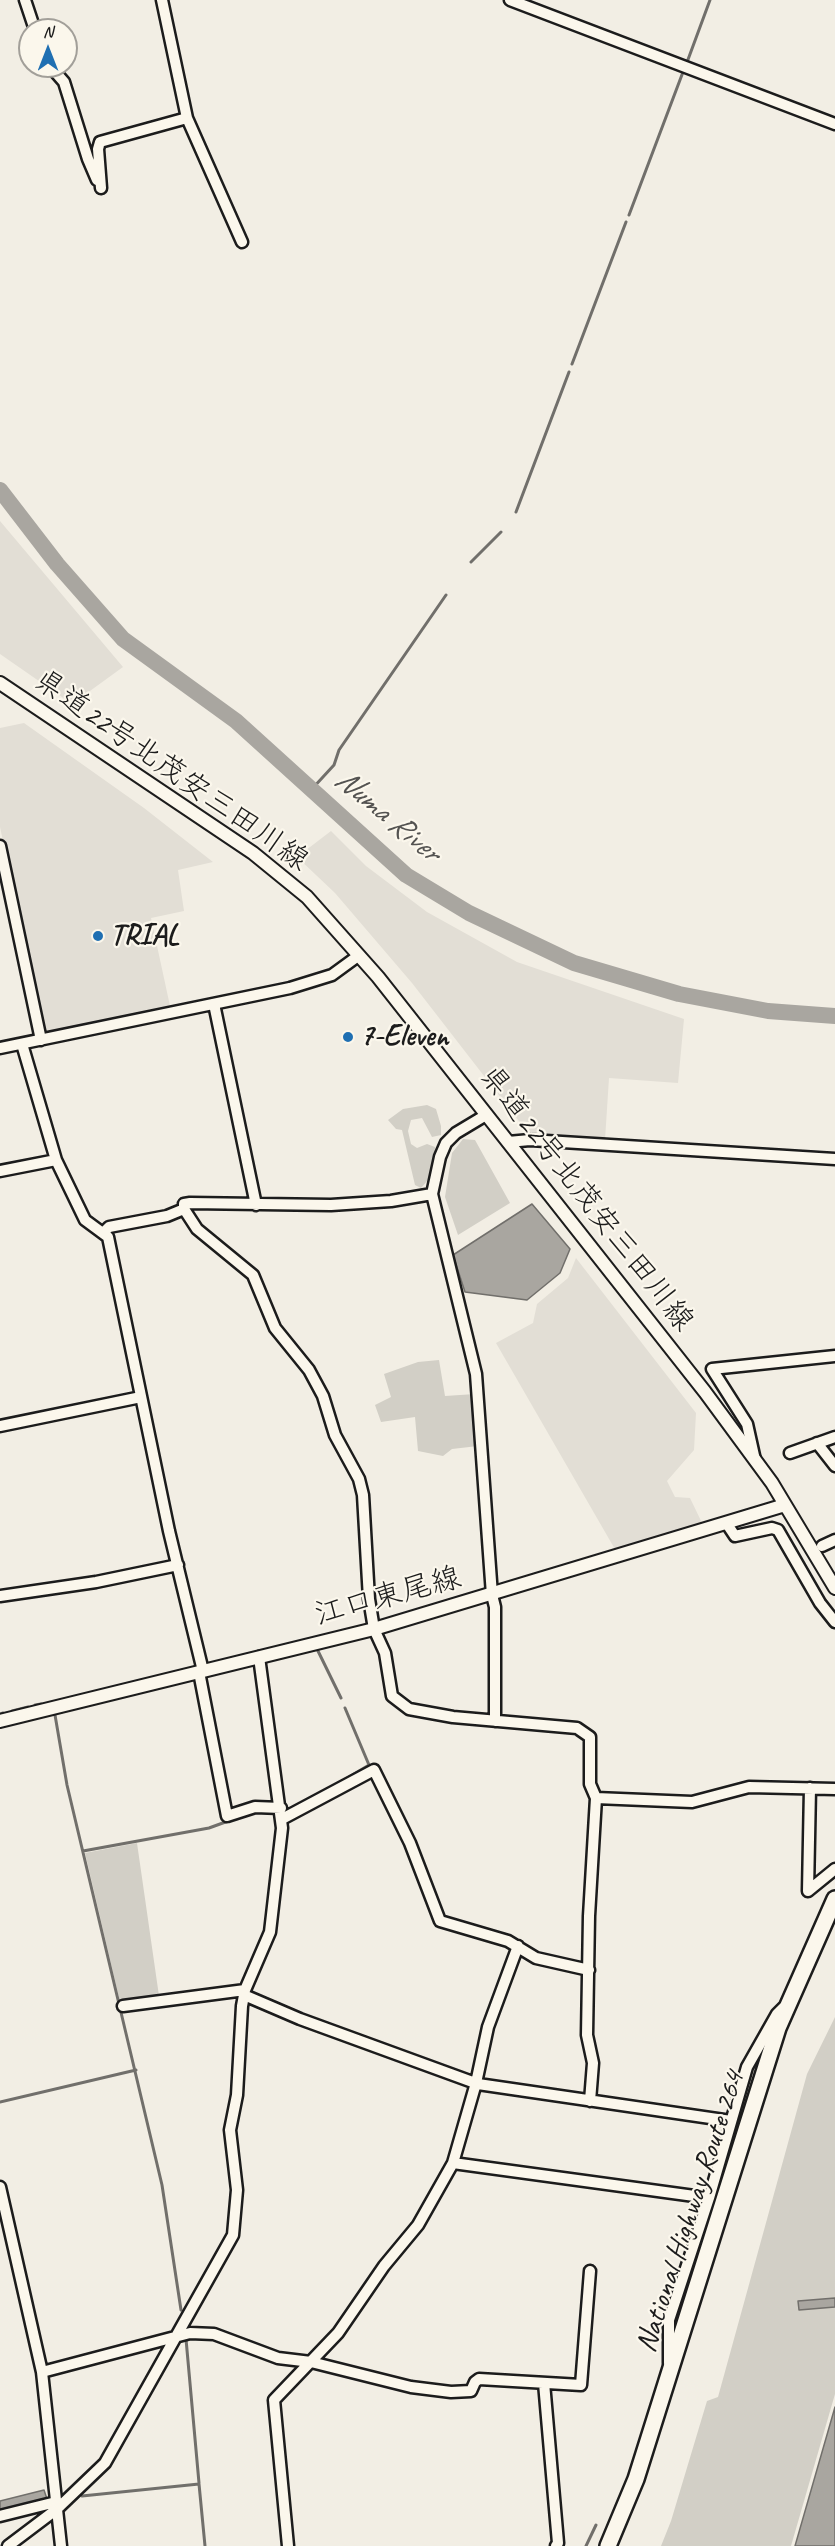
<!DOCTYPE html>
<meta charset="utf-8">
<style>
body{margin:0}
#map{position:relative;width:835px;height:2546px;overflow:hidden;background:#f2eee4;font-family:Caveat,sans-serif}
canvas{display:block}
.north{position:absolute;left:18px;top:18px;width:60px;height:60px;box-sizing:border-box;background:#fbf7ec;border:2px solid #a29f99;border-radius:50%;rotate:0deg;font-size:16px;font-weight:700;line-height:24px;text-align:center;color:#1c1c1c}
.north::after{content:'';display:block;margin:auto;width:21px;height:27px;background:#1f6fb2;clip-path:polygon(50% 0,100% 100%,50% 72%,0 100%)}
</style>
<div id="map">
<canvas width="835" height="2546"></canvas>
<div class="north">N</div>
</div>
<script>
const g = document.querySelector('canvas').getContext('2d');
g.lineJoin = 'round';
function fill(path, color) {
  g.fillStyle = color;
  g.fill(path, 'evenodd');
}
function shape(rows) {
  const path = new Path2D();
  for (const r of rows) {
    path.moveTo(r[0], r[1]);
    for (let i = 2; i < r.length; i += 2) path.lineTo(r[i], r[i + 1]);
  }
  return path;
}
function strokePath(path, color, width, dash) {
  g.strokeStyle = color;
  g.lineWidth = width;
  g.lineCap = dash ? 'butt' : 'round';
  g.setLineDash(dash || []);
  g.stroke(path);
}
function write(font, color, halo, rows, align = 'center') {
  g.font = font + ' Caveat,"Klee One",sans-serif';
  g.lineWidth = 4.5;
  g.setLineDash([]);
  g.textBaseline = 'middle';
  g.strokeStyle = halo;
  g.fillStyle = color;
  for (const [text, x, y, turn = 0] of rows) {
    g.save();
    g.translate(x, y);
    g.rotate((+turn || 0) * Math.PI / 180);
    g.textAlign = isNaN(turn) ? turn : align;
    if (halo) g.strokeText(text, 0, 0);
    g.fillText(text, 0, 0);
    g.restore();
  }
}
fill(shape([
 [0,521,123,667,72,704,0,654],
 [24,723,144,808,213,862,178,870,184,911,151,918,170,1006,44,1032,0,827,0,728],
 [331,831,366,866,427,912,517,962,684,1019,678,1083,609,1078,605,1140,529,1134,412,983,335,893,297,857],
 [576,1258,696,1413,694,1450,667,1481,675,1497,690,1498,703,1525,616,1551,496,1343,533,1323,537,1304,568,1278]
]), '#e2ded5');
fill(shape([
 [427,1105,436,1109,441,1126,441,1135,432,1137,422,1118,411,1120,408,1131,411,1144,417,1148,427,1144,435,1147,435,1157,428,1180,421,1188,415,1185,402,1130,396,1129,388,1120,403,1109],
 [463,1139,475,1140,510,1203,458,1235,445,1197,452,1153],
 [439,1360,445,1396,475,1394,478,1446,452,1449,443,1456,418,1451,415,1417,381,1422,375,1405,391,1397,384,1374,418,1362],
 [137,1843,159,1996,120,2002,85,1853],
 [835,2017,835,2394,791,2546,661,2546,671,2521,707,2401,718,2397,807,2074]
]), '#d2cfc6');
const water = shape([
 [532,1204,570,1249,560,1273,527,1300,465,1292,453,1255,532,1204],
 [835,2298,835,2307,799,2310,798,2301,835,2298],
 [835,2407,835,2546,795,2546,835,2407],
 [44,2490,47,2499,0,2511,0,2501,44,2490]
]);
fill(water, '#a9a6a0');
strokePath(water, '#716f6b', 1.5);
strokePath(shape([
 [686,65,710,0],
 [629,215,683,72],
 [572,364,626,222],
 [516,512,569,372],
 [471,562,501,532],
 [311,790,334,765,339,750,446,595],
 [318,1651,341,1698],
 [35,1705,41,1704],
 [12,1711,28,1707],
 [0,1714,3,1713],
 [55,1715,67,1785,162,2185,181,2310],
 [339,1783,369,1765,345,1708],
 [83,1851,209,1828,231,1820],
 [0,2102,136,2070],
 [186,2339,199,2483],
 [82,2496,199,2484,205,2546],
 [586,2546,596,2525]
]), '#716f6b', 3);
strokePath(shape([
 [0,490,57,564,123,639,236,721,406,875,469,913,574,963,679,994,768,1011,835,1016]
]), '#a9a6a0', 16);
const minor = shape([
 [25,0,35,30],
 [162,0,187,118,242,242],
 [510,0,835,124],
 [50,66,64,82,88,159,97,180],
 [101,188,98,149,100,142,187,118],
 [0,846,41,1040],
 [214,1004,256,1205],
 [22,1044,56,1160,85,1220,108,1237,169,1531,203,1671],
 [0,1048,290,988,332,975,358,956],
 [486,1115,456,1133,446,1143,440,1157,432,1194,476,1374,492,1595,495,1607,495,1721],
 [508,1142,530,1140,835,1159],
 [0,1171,56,1160],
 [432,1194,391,1201,331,1205,190,1203,184,1204,184,1209,197,1229,253,1275,275,1328,309,1370,323,1396,335,1435,359,1479,363,1495,369,1599,374,1629,385,1653,392,1696,409,1709,453,1717,577,1728,590,1737,590,1784,596,1798,589,1916,587,2035,593,2063,590,2101],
 [104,1232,109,1227,167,1216,184,1209],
 [0,1426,141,1397],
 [817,1443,835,1466],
 [790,1453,835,1437],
 [755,1460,747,1424,712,1369,835,1356],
 [727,1524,735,1536,772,1528,778,1530,820,1603,835,1622],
 [822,1546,835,1540],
 [0,1596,96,1582,178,1565],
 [199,1672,227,1816,255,1807,281,1808],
 [596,1798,692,1802,749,1787,835,1789],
 [282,1819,374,1770,410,1843,440,1921,508,1941,536,1958,589,1970],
 [808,1891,810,1788],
 [808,1891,835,1869],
 [244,1995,300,2019,478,2084,731,2121],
 [123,2006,245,1990],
 [453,2163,476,2083,488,2027,518,1946],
 [0,2187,42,2372,61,2546],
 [669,2363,669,2320,709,2198,747,2067,777,2014,783,2008],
 [42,2372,190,2333,214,2334,278,2358,311,2362,411,2387,451,2392,471,2391,475,2382,479,2379,581,2385,590,2271],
 [544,2383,558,2543,556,2546],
 [0,2516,56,2502],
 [8,2546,57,2509,105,2463,233,2235,237,2190,230,2130,237,2095,242,2006,245,1990,270,1932,282,1828,259,1657],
 [288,2546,274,2400,338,2333,384,2266,418,2225,453,2163,709,2198]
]);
const major = shape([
 [0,683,253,853,307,897,378,977,705,1392,772,1483,835,1588],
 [0,1721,374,1629,785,1505]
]);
const highway = shape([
 [608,2546,636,2479,778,2028,835,1899]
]);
strokePath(minor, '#1c1c1c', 15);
strokePath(major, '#1c1c1c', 16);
strokePath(highway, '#1c1c1c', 20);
strokePath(minor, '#fbf7ec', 10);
strokePath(major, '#fbf7ec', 12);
strokePath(highway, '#fbf7ec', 15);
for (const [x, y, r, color] of [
 [98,936,6,"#1f6fb2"],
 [348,1037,6,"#1f6fb2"]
]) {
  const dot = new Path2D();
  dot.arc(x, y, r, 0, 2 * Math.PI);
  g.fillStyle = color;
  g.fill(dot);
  strokePath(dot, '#fbf7ec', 2);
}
write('30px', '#1c1c1c', '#fbf7ec', [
 ["県道22号北茂安三田川線",171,771,35],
 ["県道22号北茂安三田川線",586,1199,52],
 ["江口東尾線",388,1597,-15],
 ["National Highway Route 264",691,2212,-72]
]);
write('bold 30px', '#1c1c1c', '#fbf7ec', [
 ["TRIAL",110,936],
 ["7-Eleven",360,1037]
], 'left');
write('italic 32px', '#545351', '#fbf7ec', [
 ["Numa River",387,816,40]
]);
</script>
